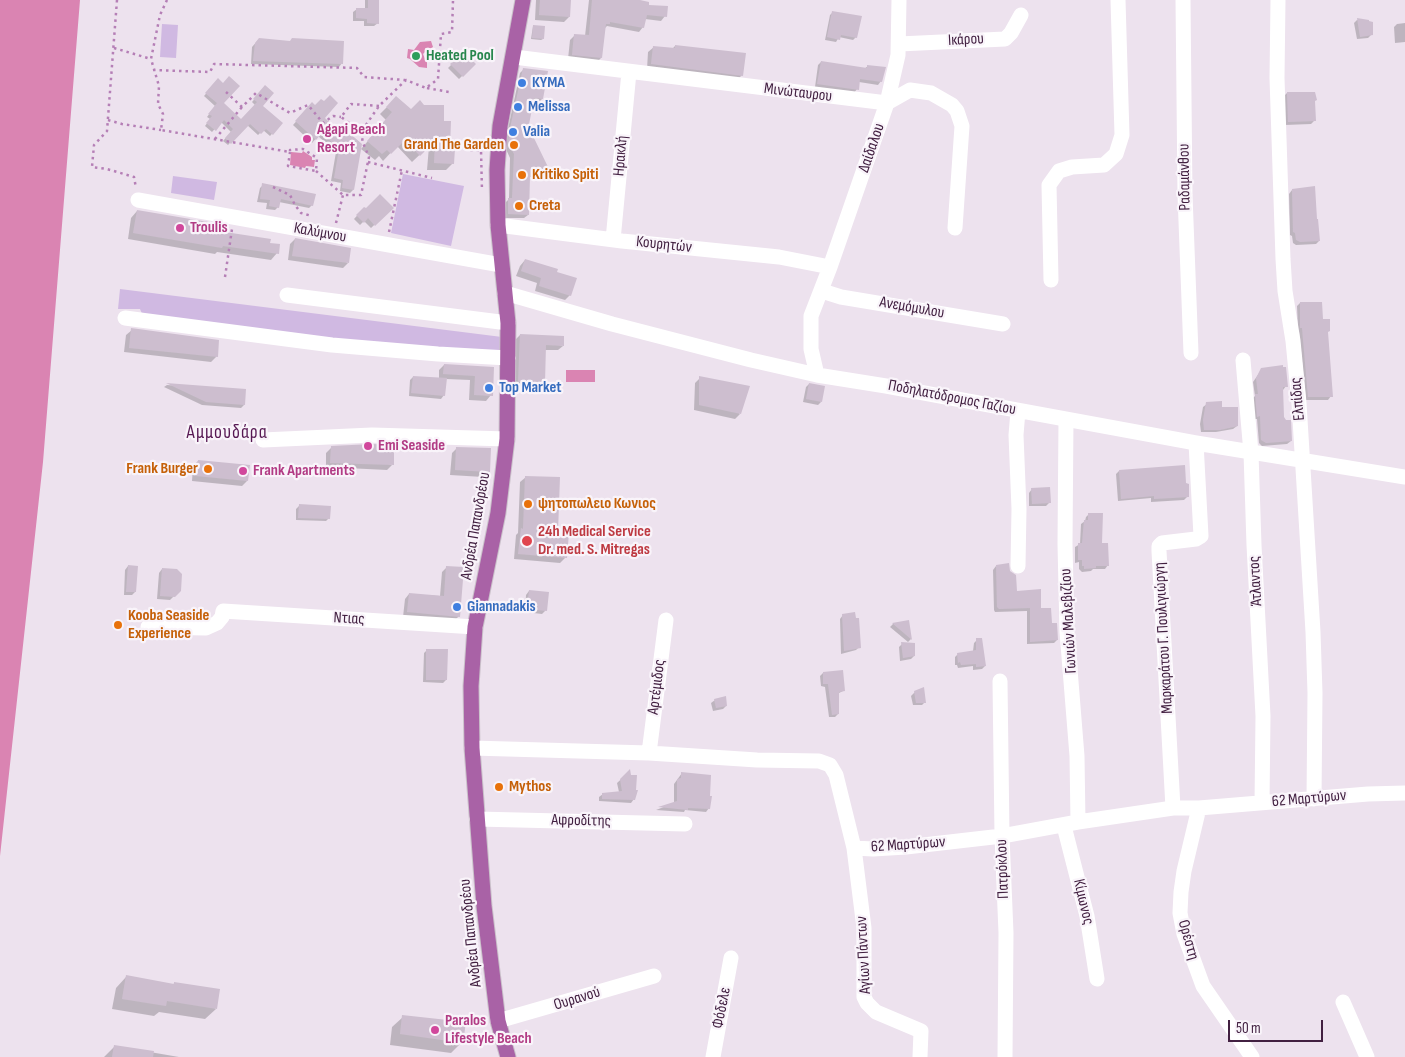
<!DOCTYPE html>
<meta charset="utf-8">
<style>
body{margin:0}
#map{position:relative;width:1405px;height:1057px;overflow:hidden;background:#ede2ee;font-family:"Sofia Sans Condensed",sans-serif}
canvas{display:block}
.scale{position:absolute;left:1228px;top:1020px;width:95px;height:22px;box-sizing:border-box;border:2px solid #422041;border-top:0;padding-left:6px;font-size:15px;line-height:18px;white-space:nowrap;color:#422041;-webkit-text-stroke:4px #f9f4fa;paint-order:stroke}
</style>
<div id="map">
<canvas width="1405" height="1057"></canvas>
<div class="scale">50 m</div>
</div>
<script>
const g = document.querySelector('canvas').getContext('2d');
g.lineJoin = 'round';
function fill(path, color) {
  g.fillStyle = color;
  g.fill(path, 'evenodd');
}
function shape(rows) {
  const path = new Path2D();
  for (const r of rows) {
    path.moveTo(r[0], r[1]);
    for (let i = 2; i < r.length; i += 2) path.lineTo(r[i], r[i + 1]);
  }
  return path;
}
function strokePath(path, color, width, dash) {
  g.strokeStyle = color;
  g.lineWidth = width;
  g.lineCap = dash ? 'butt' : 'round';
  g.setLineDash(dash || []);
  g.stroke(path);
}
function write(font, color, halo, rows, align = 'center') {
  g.font = font + ' "Sofia Sans Condensed",sans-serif';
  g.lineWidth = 4.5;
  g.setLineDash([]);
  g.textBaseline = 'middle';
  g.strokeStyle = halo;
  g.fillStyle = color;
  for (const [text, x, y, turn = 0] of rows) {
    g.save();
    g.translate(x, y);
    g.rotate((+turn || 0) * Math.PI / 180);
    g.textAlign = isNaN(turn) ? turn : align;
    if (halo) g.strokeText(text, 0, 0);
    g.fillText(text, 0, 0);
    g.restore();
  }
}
fill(shape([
 [162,24,178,25,176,58,160,57],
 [403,174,464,186,451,246,391,233],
 [173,176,217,182,214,200,171,193],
 [120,289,502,337,503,355,404,347,143,316,140,309,118,309]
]), '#d0b9e2');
fill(shape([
 [0,0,80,0,43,462,0,856],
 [431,41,433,47,430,50,427,50,423,54,425,59,427,60,427,68,419,67,410,59,407,58,408,49,414,50,420,42],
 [303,151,312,157,312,160,315,160,314,167,306,166,305,168,290,165,291,152,302,153],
 [566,370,595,370,595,382,566,382]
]), '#da84b2');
fill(shape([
 [365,0,378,0,378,23,374,26,364,26,364,21,353,21,353,12,357,9,365,9],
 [536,0,570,0,569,17,564,22,535,20],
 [589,0,633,0,665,16,661,21,645,19,643,27,639,32,607,26,604,29,601,58,597,62,568,59,570,40,575,35,585,36],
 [833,12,856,37,853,40,839,37,836,42,825,40,830,15],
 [1357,20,1367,21,1371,35,1368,38,1357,39,1354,23],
 [1405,23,1405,42,1395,43,1394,27,1397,24],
 [533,26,543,39,541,40,531,39],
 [259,39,342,63,339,67,251,64,252,47],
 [675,46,742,75,737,80,647,69,648,52,654,47,672,49],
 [463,53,474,64,459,79,448,68],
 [821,62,864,69,868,66,881,81,878,85,859,82,857,89,854,93,815,87,818,65],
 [524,69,546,72,542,99,538,103,532,102,527,131,547,166,529,178,528,215,524,218,504,218,505,203,509,199,510,158,505,147,506,138,520,73],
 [218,80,223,103,241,121,255,105,252,102,265,87,261,106,281,124,270,136,263,130,258,135,247,125,228,145,223,141,231,132,221,122,212,132,205,126,210,119,207,117,215,106,204,96],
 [1287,93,1314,102,1314,121,1311,124,1285,125,1284,96],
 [396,98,411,111,443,122,453,163,446,170,427,170,429,146,412,162,397,146,383,161,379,156,375,160,361,149,386,120,380,114],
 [312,104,323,118,343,137,353,190,350,193,340,191,341,183,331,181,336,152,318,136,312,143,293,125],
 [263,185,312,205,309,208,279,202,278,207,275,210,266,209,267,203,257,202,260,188],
 [1292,190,1319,241,1316,244,1296,245,1293,243,1292,236,1290,235,1289,194],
 [364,208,392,208,371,228,364,221,360,225,354,219],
 [137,211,269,244,277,253,271,260,217,252,215,254,128,239,131,218],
 [295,239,348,263,343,268,288,260,290,244],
 [525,260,556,273,570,295,565,300,535,291,537,283,516,276,520,266],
 [1300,303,1321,320,1327,332,1331,396,1328,400,1306,400,1299,332,1298,331,1297,306],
 [132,330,217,356,211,362,124,352,126,335],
 [520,335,563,346,558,350,544,350,544,383,539,387,513,386,515,340],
 [444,365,493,368,491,395,486,401,469,400,470,380,446,379,444,395,441,399,409,396,410,380,413,377,439,379,439,370],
 [1262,369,1286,386,1283,390,1283,418,1291,441,1287,444,1262,446,1259,443,1257,419,1254,419,1253,398,1255,396,1253,382],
 [700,378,740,414,735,419,694,410,695,383],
 [809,384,821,402,818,405,803,402,806,387],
 [167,385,245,390,244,405,241,408,202,405,164,387],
 [1207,404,1237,426,1233,429,1216,432,1201,432,1200,424,1203,407],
 [331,448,392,465,387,470,326,467,326,453],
 [457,448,488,472,483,477,450,475,452,453],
 [198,461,248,466,247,481,242,486,192,481,193,466],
 [1119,471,1185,485,1188,496,1184,500,1151,502,1151,498,1118,501,1116,474],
 [526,477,556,533,565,558,560,563,514,559,516,535,518,533,520,482],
 [1032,489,1050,502,1046,506,1029,506,1029,493],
 [299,506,329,518,326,521,296,520,296,509],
 [1089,514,1108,565,1105,569,1093,569,1091,571,1082,572,1079,569,1079,562,1075,563,1075,547,1080,544,1081,524,1085,521,1086,517],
 [128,566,135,592,132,595,124,595,125,570],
 [996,566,1016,592,1040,610,1051,625,1057,640,1054,643,1027,644,1027,611,995,612,994,610,993,570],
 [447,567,459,616,454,621,403,617,405,599,409,594,440,596,442,572],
 [162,569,180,590,170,600,157,599,159,573],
 [529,591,546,610,542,614,525,612,526,595],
 [843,615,859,647,856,650,841,654,840,619],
 [908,622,911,639,908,642,890,627,893,624],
 [977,640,985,666,982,669,973,670,973,666,958,668,957,665,955,665,955,657,958,654,973,651,974,643],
 [902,644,914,656,911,659,900,661,899,647],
 [427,650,446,680,443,683,423,682,424,653],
 [823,673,843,691,837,694,838,714,835,717,829,717,825,687,821,686,820,676],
 [915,692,925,702,922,705,913,705,911,696],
 [715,700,726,706,723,709,713,711,711,703],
 [629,772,634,799,631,803,599,801,599,797,603,794,619,792,617,783],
 [682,773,709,808,706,812,685,810,684,812,656,810,674,803,674,784],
 [126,977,173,985,174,983,216,1009,205,1019,159,1012,154,1016,112,1009,116,988],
 [403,1017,462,1042,451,1053,390,1045,392,1027],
 [115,1046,179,1057,104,1057]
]), '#0003');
fill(shape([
 [368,0,379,0,379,24,367,23,367,19,356,18,356,8,368,8],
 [540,0,571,0,570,17,539,15],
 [592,0,640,0,649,2,649,5,668,6,667,17,647,15,644,28,610,22,610,24,606,24,602,58,572,55,574,34,589,35],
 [832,11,862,16,857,38,841,35,840,40,827,37],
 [1357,18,1369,20,1369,21,1373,22,1373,35,1360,37],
 [533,25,545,26,544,39,532,38],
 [259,38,290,41,292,38,344,41,343,64,253,61,255,43],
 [675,45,746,53,743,76,651,64,653,46,675,48],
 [463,51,476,64,463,77,450,64],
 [821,61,867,68,867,65,886,67,882,82,860,79,859,90,817,84],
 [523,68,548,71,543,99,534,98,528,130,534,131,533,136,548,167,530,176,529,215,508,214,508,198,512,198,514,154,508,143,509,133],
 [229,76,240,86,224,103,241,119,257,102,253,99,265,85,274,93,263,106,283,123,273,135,266,129,261,134,250,124,231,144,225,138,233,129,224,120,216,131,206,123,212,116,208,114,217,103,205,93,218,78,223,83],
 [1287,92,1315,92,1317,100,1315,101,1316,121,1288,122],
 [330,95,338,103,325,118,343,135,347,131,362,144,354,190,342,188,343,180,334,178,339,149,322,133,316,140,295,121,312,102,315,105,321,99,324,101],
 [396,96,411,109,420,100,424,105,444,105,444,121,451,121,450,148,455,148,454,164,434,163,435,141,420,156,405,140,391,154,387,150,382,154,367,141,392,112,386,107],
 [262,183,316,194,313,206,281,199,279,208,269,206,270,200,260,199],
 [1315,186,1317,219,1318,219,1320,241,1300,242,1296,240,1295,233,1293,232,1292,189],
 [380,194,394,208,375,226,368,218,364,223,356,215,364,207,366,208],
 [137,210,226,225,225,232,271,239,270,243,280,244,279,254,223,246,222,248,133,233],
 [295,238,351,248,349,263,292,256],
 [525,259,558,269,557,272,577,278,571,296,539,286,541,278,521,271],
 [1300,302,1322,302,1323,319,1330,319,1330,331,1328,332,1333,397,1308,397,1302,328,1300,328],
 [131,328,219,340,218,357,129,348],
 [520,334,564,336,564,346,546,345,545,383,518,382],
 [444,364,494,367,493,396,474,395,475,376,443,374],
 [1283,365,1283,367,1286,367,1288,387,1283,387,1284,417,1286,420,1291,420,1292,441,1266,443,1261,440,1260,416,1257,417,1255,394,1258,394,1256,378,1261,368],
 [413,376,447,378,445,396,411,393],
 [699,376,750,386,741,414,699,405],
 [166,383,246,389,245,405,206,402],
 [809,383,825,386,822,402,806,399],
 [1222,401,1222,407,1238,407,1238,426,1220,430,1204,430,1203,420,1206,402],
 [372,444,394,445,394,465,330,463,331,446],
 [456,447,491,448,490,472,455,470],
 [198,460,250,465,248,481,196,476],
 [1185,465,1186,483,1189,484,1189,497,1154,499,1154,496,1121,499,1119,470],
 [525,476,560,477,558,532,569,532,567,558,518,554,521,528,523,529],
 [1050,487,1051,503,1032,504,1031,488],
 [299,504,331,506,330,519,298,518],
 [1088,513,1103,513,1102,543,1108,543,1109,566,1096,566,1096,568,1084,569,1084,566,1082,566,1082,560,1078,560,1078,543,1082,543,1084,520,1088,520],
 [1009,563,1010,571,1016,575,1017,591,1041,589,1041,608,1051,608,1052,623,1057,623,1058,640,1030,642,1030,608,999,609,997,607,996,565],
 [128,565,138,566,136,592,126,592],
 [446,566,464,567,460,617,407,612,409,593,444,596],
 [162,568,177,569,182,574,181,591,175,597,160,596],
 [529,590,549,592,547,611,527,609],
 [855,612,856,618,859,618,861,648,844,651,842,614],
 [909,620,912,640,892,623],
 [976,638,982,638,986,666,976,667,976,664,961,665,960,662,958,663,957,653,976,650],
 [901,642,915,643,915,656,903,658],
 [426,649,448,649,447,680,426,680],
 [843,670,845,691,839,692,839,714,832,715,828,684,823,684,823,672],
 [924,687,926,703,916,703,914,691],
 [726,696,727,706,716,708,714,699],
 [630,769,631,775,637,775,636,790,638,790,635,800,602,799,602,793,622,791,620,779],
 [681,772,711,775,710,796,712,796,710,809,688,808,688,810,658,807,677,801,677,779,681,778],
 [126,975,174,984,174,982,220,989,217,1009,167,1001,166,1006,122,999],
 [402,1015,466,1022,463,1043,400,1034],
 [114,1045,154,1051,153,1057,112,1057]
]), '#cdbecf');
const major = shape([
 [508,1057,498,1021,484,906,472,748,471,686,475,627,498,513,507,439,508,323,498,225,497,170,500,126,523,0]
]);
strokePath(major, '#cac1ca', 17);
strokePath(shape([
 [117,0,107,131,94,145,92,167,107,169,134,177,136,188],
 [167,0,160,15,151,59,159,86,158,104,163,114,161,130,290,152,290,150,303,149,317,158,316,171,288,166,290,152],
 [114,48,151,59],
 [153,70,210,72,214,64,357,68,364,77,405,80],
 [427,88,449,92],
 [226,92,242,107,256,93,290,113,308,105,323,123,333,116,341,117],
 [379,106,351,104,341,117,361,132,379,106,406,80,426,88,438,79,441,34,452,32,453,0],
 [108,120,122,124,161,130],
 [215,139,242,107],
 [470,150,481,150,482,191],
 [368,162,432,178],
 [316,171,343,195,361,195,369,157,363,143,361,132],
 [273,187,290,195,295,205,301,213,312,216],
 [336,223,343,195],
 [389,232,402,170],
 [225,277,232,229]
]), '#b57fb6', 2.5, [2.5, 4]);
strokePath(shape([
 [1183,0,1185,195,1191,353],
 [1278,0,1277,78,1283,259,1285,291,1293,341,1299,403,1313,632,1315,693,1314,799],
 [899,44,1005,39,1011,33,1021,15],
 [514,57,887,103,910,90,931,93,952,105,957,111,962,126,955,228],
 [138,200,501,265],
 [498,225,622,241,779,257,830,267],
 [613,240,629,72],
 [1051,280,1049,185,1059,171,1072,167,1104,165,1116,154,1122,135,1118,0],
 [822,291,841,297,1003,324],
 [505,293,612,324,751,360,817,375,886,386,1196,443,1405,477],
 [287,295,508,323],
 [125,318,332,345,438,354,508,358],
 [1243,360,1251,453,1254,545,1263,716,1262,803],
 [817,375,811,349,811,316,830,267,887,103,898,55,899,0],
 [1018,411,1016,435,1019,509,1018,566],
 [1066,419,1065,544,1067,632,1077,756,1078,822],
 [263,440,372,435,507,439],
 [148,627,206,628,217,623,222,617,223,611,475,627],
 [1000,681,1002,836,1006,933,1005,1057],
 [472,748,649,753,757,760,819,761,830,765,836,775,854,848,873,849,906,847,1002,836,1078,822,1173,808,1199,808,1368,794,1405,793],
 [649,753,666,620],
 [1173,808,1159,551,1159,546,1162,543,1196,539,1201,536,1196,443],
 [1199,808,1184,871,1181,892,1180,913,1184,934,1203,986,1252,1057],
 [477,819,685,824],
 [1064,826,1087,916,1097,979],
 [854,848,864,928,864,997,867,1003,876,1012,921,1031,920,1057],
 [1343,1002,1367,1057],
 [498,1021,654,976],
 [713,1057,731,958]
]), '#fff', 15);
strokePath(major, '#a962a6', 15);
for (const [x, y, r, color] of [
 [416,56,5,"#2e9e5b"],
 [522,83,5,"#3f7fe0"],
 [518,107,5,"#3f7fe0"],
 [513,132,5,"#3f7fe0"],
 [307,139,5,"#d1479c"],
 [514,145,5,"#e8710a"],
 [522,175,5,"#e8710a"],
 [519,206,5,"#e8710a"],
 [180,228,5,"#d1479c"],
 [489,388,5,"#3f7fe0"],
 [368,446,5,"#d1479c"],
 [208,469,5,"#e8710a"],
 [243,471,5,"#d1479c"],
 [528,504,5,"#e8710a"],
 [527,541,6,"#e0444e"],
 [457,607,5,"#3f7fe0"],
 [118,625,5,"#e8710a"],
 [499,787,5,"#e8710a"],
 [435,1030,5,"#d1479c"]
]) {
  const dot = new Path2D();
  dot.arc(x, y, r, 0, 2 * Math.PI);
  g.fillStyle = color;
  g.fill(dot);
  strokePath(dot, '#f9f4fa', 2);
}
write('16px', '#422041', '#f9f4fa', [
 ["Ικάρου",966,40,-3],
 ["Μινώταυρου",798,93,7],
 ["Δαίδαλου",872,148,-71],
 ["Ηρακλή",621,156,-85],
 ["Ραδαμάνθου",1185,177,-91],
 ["Καλύμνου",320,233,10],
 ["Κουρητών",664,245,6],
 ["Ανεμόμυλου",912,308,10],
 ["Ποδηλατόδρομος Γαζίου",952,398,11],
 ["Ελπίδας",1298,399,-95],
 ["Ανδρέα Παπανδρέου",476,526,-80],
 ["Άτλαντος",1256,581,-93],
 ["Ντιας",349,619,3],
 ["Γωνιών Μαλεβιζίου",1069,621,-93],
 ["Μαρκαράτου Γ. Πουλιγιώργη",1164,638,-93],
 ["Αρτέμιδος",657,687,-83],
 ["62 Μαρτύρων",1309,799,-5],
 ["Αφροδίτης",581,821,1],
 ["62 Μαρτύρων",908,845,-4],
 ["Πατρόκλου",1003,869,-92],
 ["Κίμωνος",1083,902,77],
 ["Ανδρέα Παπανδρέου",471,933,-96],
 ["Ορέστη",1188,940,74],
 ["Αγίων Πάντων",864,955,-93],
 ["Ουρανού",577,999,-17],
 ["Φόδελε",722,1008,-79]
]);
write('bold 16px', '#27864d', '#f9f4fa', [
 ["Heated Pool",426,56]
], 'left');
write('bold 16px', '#366cbe', '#f9f4fa', [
 ["ΚΥΜΑ",532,83],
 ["Melissa",528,107],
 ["Valia",523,132],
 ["Top Market",499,388],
 ["Giannadakis",467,607]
], 'left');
write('bold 16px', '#b23c85', '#f9f4fa', [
 ["Agapi Beach",317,130],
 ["Resort",317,148],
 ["Troulis",190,228],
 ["Emi Seaside",378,446],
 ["Frank Apartments",253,471],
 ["Paralos",445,1021],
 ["Lifestyle Beach",445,1039]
], 'left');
write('bold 16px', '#c56008', '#f9f4fa', [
 ["Grand The Garden",504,145,"right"],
 ["Kritiko Spiti",532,175],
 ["Creta",529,206],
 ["Frank Burger",198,469,"right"],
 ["ψητοπωλειο Κωνιος",538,504],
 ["Kooba Seaside",128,616],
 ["Experience",128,634],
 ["Mythos",509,787]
], 'left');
write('bold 16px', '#be3a42', '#f9f4fa', [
 ["24h Medical Service",538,532],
 ["Dr. med. S. Mitregas",538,550]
], 'left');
g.letterSpacing = '1px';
write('19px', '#571953', '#f9f4fa', [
 ["Αμμουδάρα",227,433]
]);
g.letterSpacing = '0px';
</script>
